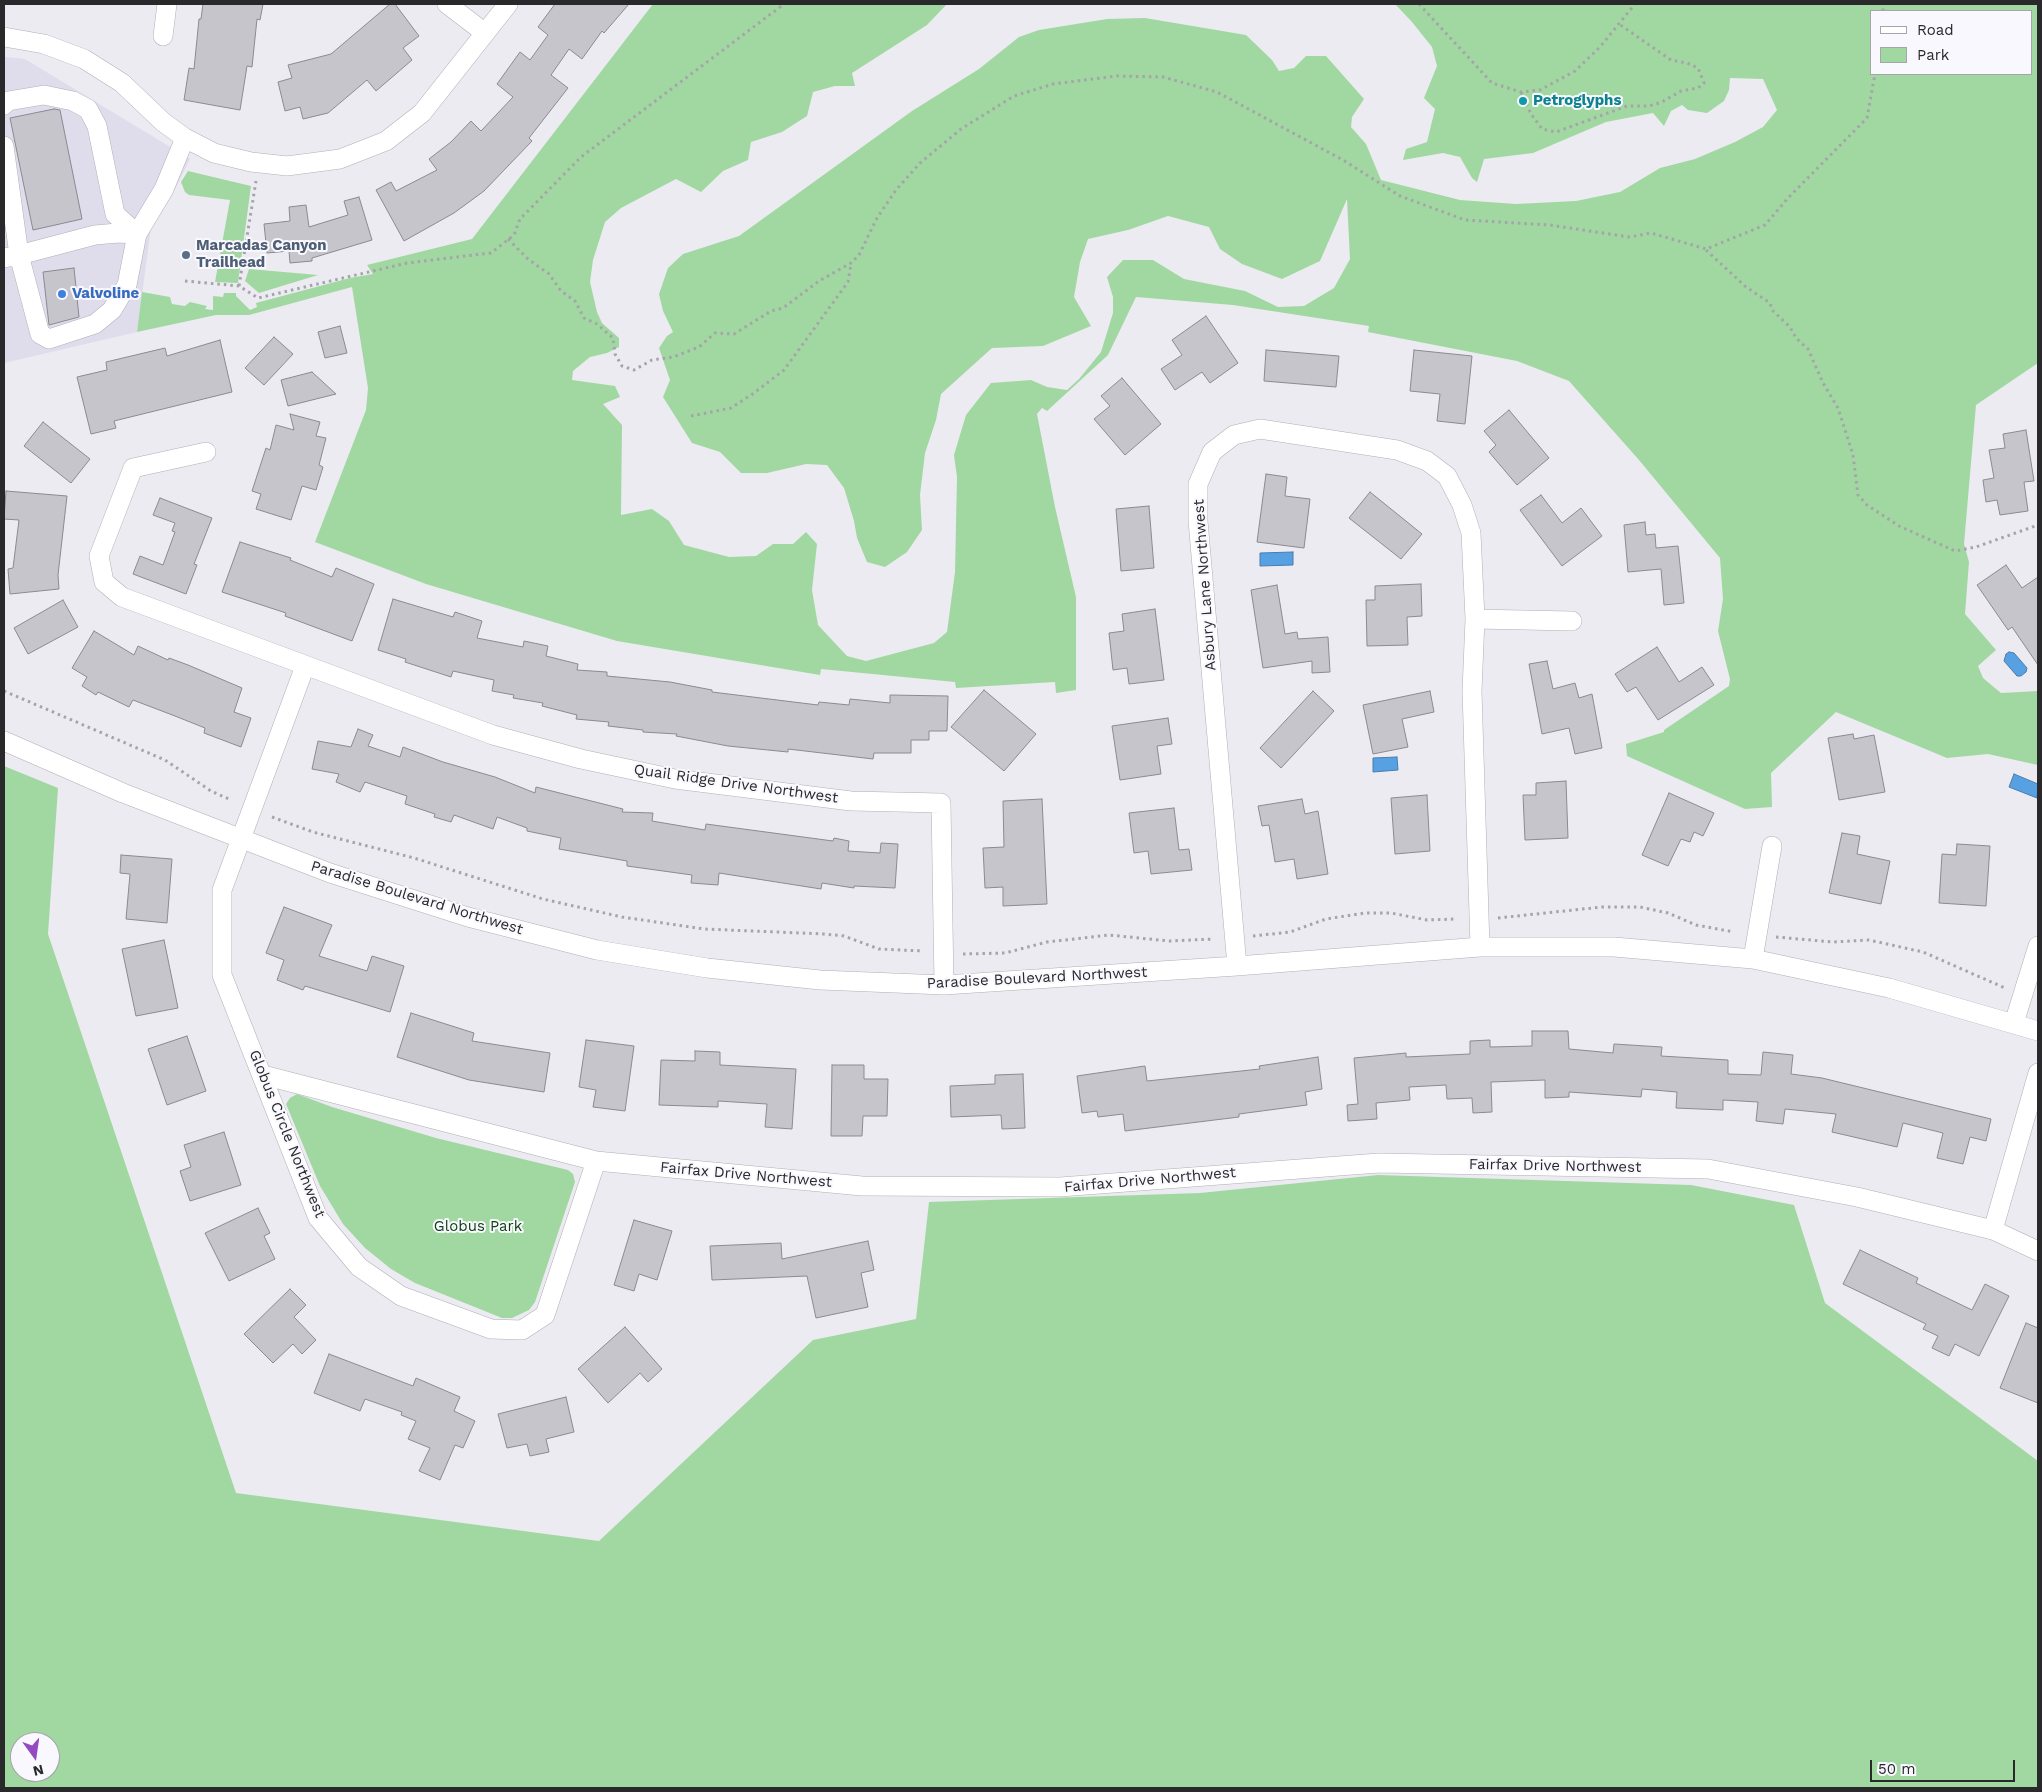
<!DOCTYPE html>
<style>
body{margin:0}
#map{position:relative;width:2042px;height:1792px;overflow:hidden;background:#ecebf2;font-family:"Work Sans",sans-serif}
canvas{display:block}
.frame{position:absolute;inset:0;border:5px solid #29292b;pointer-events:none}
.legend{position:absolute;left:1870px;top:10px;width:162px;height:65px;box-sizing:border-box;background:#f9f8fe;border:1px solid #a6a5aa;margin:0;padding:6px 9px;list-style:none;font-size:15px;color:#29292b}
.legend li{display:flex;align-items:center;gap:10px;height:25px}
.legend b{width:25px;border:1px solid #a6a5aa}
.north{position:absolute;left:10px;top:1732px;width:50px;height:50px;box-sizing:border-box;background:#f9f8fe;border:1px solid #a6a5aa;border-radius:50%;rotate:166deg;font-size:14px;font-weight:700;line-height:20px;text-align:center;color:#29292b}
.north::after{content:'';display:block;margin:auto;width:18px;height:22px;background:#924cc0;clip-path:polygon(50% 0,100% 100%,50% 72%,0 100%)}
.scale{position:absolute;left:1870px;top:1760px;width:145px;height:22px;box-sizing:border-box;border:2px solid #29292b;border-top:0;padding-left:6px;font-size:15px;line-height:18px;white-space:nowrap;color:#29292b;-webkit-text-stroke:4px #f9f8fe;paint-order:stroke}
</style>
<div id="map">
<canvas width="2042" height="1792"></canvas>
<div class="frame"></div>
<ul class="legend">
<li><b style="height:6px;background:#fff"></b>Road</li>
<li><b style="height:14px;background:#a1d8a1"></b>Park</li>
</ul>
<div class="north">N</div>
<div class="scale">50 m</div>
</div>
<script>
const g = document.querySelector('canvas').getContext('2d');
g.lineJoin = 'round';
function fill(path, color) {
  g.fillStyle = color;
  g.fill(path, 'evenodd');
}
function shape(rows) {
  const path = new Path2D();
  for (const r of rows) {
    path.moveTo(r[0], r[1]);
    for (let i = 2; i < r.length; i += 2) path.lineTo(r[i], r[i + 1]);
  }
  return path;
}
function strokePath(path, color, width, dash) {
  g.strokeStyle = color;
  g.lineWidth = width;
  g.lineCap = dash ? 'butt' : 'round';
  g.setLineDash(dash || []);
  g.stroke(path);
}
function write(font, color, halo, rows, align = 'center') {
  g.font = font + ' "Work Sans",sans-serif';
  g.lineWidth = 4;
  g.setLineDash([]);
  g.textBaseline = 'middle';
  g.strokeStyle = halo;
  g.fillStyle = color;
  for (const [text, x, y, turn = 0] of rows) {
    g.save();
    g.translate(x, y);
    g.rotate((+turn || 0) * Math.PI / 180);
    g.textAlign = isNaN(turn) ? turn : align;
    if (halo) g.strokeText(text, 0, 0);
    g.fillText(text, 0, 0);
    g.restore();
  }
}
fill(shape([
 [4,57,25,59,190,159,172,195,151,228,137,332,4,363]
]), '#dfddec');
fill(shape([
 [653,4,947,4,927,25,852,73,855,86,835,86,813,92,807,116,782,132,751,142,748,160,723,171,701,192,676,179,621,208,605,222,593,260,590,282,597,312,602,323,619,338,619,347,607,353,590,357,573,371,572,380,615,386,620,397,603,404,622,425,621,515,652,509,669,521,684,545,729,557,756,556,773,544,793,544,806,532,817,544,812,590,818,625,847,656,866,661,934,643,947,632,955,572,957,477,954,455,966,415,991,383,1031,380,1047,387,1067,390,1079,379,1101,352,1113,313,1113,297,1107,277,1123,260,1153,260,1184,279,1245,291,1278,307,1304,306,1334,288,1350,259,1347,199,1320,261,1282,279,1242,264,1220,249,1209,227,1168,216,1128,230,1088,239,1080,262,1074,297,1091,326,1043,346,992,348,941,394,936,420,925,453,920,495,922,530,907,552,885,567,867,562,857,538,854,521,844,488,827,465,806,464,767,473,741,473,720,452,692,443,663,397,670,380,659,348,667,336,673,332,663,311,659,294,668,268,683,254,739,236,912,111,979,69,1019,37,1039,30,1107,19,1145,18,1246,35,1272,60,1279,71,1294,68,1306,56,1326,56,1364,99,1352,117,1351,127,1366,144,1381,180,1460,200,1516,204,1576,201,1620,192,1660,168,1695,159,1735,142,1763,127,1777,110,1763,79,1730,78,1729,90,1724,101,1707,113,1688,110,1682,105,1671,111,1664,126,1653,113,1606,122,1533,153,1484,159,1477,182,1472,178,1460,157,1443,153,1403,160,1406,149,1427,142,1435,109,1424,98,1437,66,1432,47,1412,22,1395,4,2038,4,2038,363,1976,405,1964,544,1969,562,1965,614,1996,650,1978,666,1983,678,2001,693,2038,691,2038,765,1988,754,1947,758,1836,712,1771,773,1772,807,1745,809,1627,756,1626,744,1664,732,1664,730,1729,686,1730,679,1718,631,1723,599,1720,558,1639,460,1569,381,1517,361,1368,332,1369,326,1233,305,1136,297,1108,355,1047,411,1042,408,1037,414,1055,507,1076,597,1076,690,1056,693,1055,682,956,688,955,682,821,669,820,675,617,641,426,584,315,542,366,410,368,388,352,287,249,315,216,315,137,332,142,292,170,297,172,304,185,306,190,302,207,306,205,309,213,310,213,296,223,297,224,293,236,293,236,296,250,310,257,307,256,303,350,278,373,274,367,265,472,239],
 [1871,11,2031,11,2031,74,1871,74],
 [188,171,251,186,238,283,215,282,230,200,189,195,185,192,181,182],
 [249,269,318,275,259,293,245,281],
 [4,766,58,788,48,934,236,1493,599,1541,813,1340,916,1319,929,1202,1200,1193,1378,1175,1691,1185,1794,1205,1825,1303,2038,1461,2038,1788,4,1788],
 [20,1742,50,1742,50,1772,20,1772],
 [297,1094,332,1107,436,1138,568,1170,573,1174,575,1182,535,1302,529,1310,512,1318,502,1318,415,1283,391,1269,365,1248,343,1224,320,1186,286,1104,290,1098]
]), '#a1d8a1');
const water = shape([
 [1293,552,1293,565,1260,566,1260,553,1293,552],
 [2009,652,2014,653,2027,668,2026,672,2021,676,2017,676,2004,661,2006,654,2009,652],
 [1397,757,1398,770,1373,772,1373,758,1397,757],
 [2014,774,2038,784,2037,798,2009,787,2014,774]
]);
fill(water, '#57a1e3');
strokePath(water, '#497dac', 1);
const building = shape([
 [203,4,263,4,260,20,257,19,252,67,247,66,240,110,184,100,189,68,194,69,199,19,201,19,203,4],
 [390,4,395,4,419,36,403,48,412,60,376,91,367,80,328,113,303,119,300,107,285,111,278,82,292,78,288,65,331,54,390,4],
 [555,4,629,4,604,33,602,31,582,59,569,49,551,75,568,88,529,138,532,141,484,191,454,213,404,241,376,190,391,182,396,191,437,170,429,159,451,142,471,121,481,131,513,97,497,84,520,52,530,60,548,35,538,27,555,4],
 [54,109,60,110,82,219,33,230,10,118,54,109],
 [359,197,372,240,312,258,312,261,290,263,289,251,267,253,264,224,290,221,289,207,306,205,309,227,348,215,344,201,359,197],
 [74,268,79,317,49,325,43,272,74,268],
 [1206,316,1238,363,1210,383,1202,372,1175,390,1161,369,1182,355,1172,340,1206,316],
 [340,326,347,353,325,358,318,332,340,326],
 [274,337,293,354,264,385,245,368,274,337],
 [220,340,232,392,114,421,116,428,91,434,77,377,107,370,106,362,165,348,167,356,220,340],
 [1266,350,1339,356,1336,387,1264,381,1266,350],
 [1414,350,1472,356,1465,424,1437,421,1440,394,1410,391,1414,350],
 [312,372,336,394,288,406,281,380,312,372],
 [1122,378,1161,424,1125,455,1094,419,1110,406,1101,396,1122,378],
 [1509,410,1549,458,1517,485,1489,452,1496,445,1484,431,1509,410],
 [290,414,320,422,316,436,326,438,319,465,323,467,316,490,302,486,291,520,256,509,261,494,252,491,266,448,270,450,276,425,294,430,290,414],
 [43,422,90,459,71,483,24,446,43,422],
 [2026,430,2034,481,2024,482,2028,511,2000,515,1997,500,1986,502,1983,480,1994,478,1989,450,2005,448,2003,434,2026,430],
 [1266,474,1287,477,1285,496,1310,499,1304,548,1257,542,1266,474],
 [6,491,67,496,58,575,59,589,10,594,8,569,13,568,19,520,4,519,6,491],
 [1370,492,1422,534,1401,559,1349,518,1370,492],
 [1541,495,1562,523,1581,508,1602,536,1562,566,1520,510,1541,495],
 [160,498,212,518,194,564,197,565,186,594,133,574,140,556,163,565,175,532,172,531,175,523,153,515,160,498],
 [1149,506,1154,568,1121,571,1116,509,1149,506],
 [1645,522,1646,535,1655,534,1656,548,1678,546,1684,603,1664,605,1661,569,1628,572,1624,525,1645,522],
 [240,542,291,558,290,560,332,577,336,568,374,584,352,641,285,616,286,613,222,592,240,542],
 [2006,565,2022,588,2038,577,2038,665,2012,627,2008,630,1977,585,2006,565],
 [1421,584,1422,616,1407,617,1408,645,1367,646,1366,600,1375,600,1375,586,1421,584],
 [1277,585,1285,634,1297,632,1298,639,1328,637,1330,672,1312,673,1312,661,1263,668,1251,590,1277,585],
 [393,599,453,617,455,612,482,621,477,638,523,647,524,641,548,646,546,656,578,664,577,670,607,672,607,676,670,682,712,690,712,692,818,705,819,702,849,705,850,699,890,703,890,695,948,696,947,731,929,731,929,740,911,740,911,753,874,753,873,759,788,749,788,752,728,746,676,736,677,734,643,732,643,730,608,726,609,722,576,719,577,715,542,706,543,703,513,698,514,695,492,691,494,680,453,671,451,677,405,662,406,659,378,650,393,599],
 [63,600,78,627,28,654,14,628,63,600],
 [1155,609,1164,680,1129,684,1127,668,1113,670,1109,633,1124,631,1122,614,1155,609],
 [94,631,134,655,138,646,168,660,169,658,188,665,242,688,234,712,251,718,241,747,204,733,205,728,175,716,133,700,129,707,98,692,96,695,82,686,87,677,72,668,94,631],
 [1657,647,1679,682,1702,667,1714,685,1658,720,1636,687,1627,692,1615,674,1657,647],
 [1547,661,1553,689,1575,683,1579,698,1592,694,1602,748,1575,754,1569,728,1542,734,1529,664,1547,661],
 [984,690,1036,734,1004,771,951,727,984,690],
 [1313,691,1334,711,1281,768,1260,748,1313,691],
 [1430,691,1434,712,1402,719,1408,747,1373,754,1363,705,1430,691],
 [1168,718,1172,744,1157,746,1161,774,1120,780,1112,726,1168,718],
 [358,729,373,735,368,746,400,757,403,747,443,762,495,777,535,793,536,787,623,809,622,812,653,813,652,821,705,830,706,824,833,841,834,838,849,841,848,851,880,853,881,843,898,844,895,888,854,886,854,888,822,883,821,889,719,873,718,885,691,883,692,875,627,866,627,861,559,849,561,838,527,831,527,828,497,817,493,829,454,815,451,822,434,817,435,814,405,804,407,796,365,782,360,792,336,782,339,774,312,769,318,741,351,747,358,729],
 [1853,734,1854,739,1874,735,1885,792,1839,800,1828,738,1853,734],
 [1566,781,1568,838,1525,840,1523,795,1536,795,1536,783,1566,781],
 [1669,793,1714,813,1703,836,1694,832,1690,842,1681,839,1668,866,1642,855,1669,793],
 [1427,795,1430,851,1395,854,1391,798,1427,795],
 [1042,799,1047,904,1003,906,1003,887,985,888,983,848,1004,847,1003,801,1042,799],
 [1302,799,1305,814,1318,811,1328,874,1297,879,1294,859,1275,862,1269,825,1262,826,1258,806,1302,799],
 [1174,808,1179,850,1189,849,1192,870,1151,874,1148,851,1134,853,1129,813,1174,808],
 [1842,833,1860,836,1857,854,1890,861,1881,904,1829,893,1842,833],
 [1957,844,1990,846,1986,906,1939,903,1942,854,1956,855,1957,844],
 [121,855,172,859,167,923,126,919,130,874,120,873,121,855],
 [284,907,332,925,319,956,367,971,372,956,404,966,390,1012,305,986,303,990,277,980,284,960,266,953,284,907],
 [164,940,178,1008,136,1016,122,949,164,940],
 [411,1013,474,1033,472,1041,550,1053,544,1092,469,1080,397,1057,411,1013],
 [1532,1031,1568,1031,1569,1049,1613,1053,1614,1044,1662,1047,1661,1056,1728,1060,1728,1074,1761,1075,1763,1052,1793,1055,1791,1074,1822,1078,1991,1119,1986,1141,1970,1137,1963,1164,1937,1158,1943,1133,1903,1123,1897,1147,1832,1132,1836,1114,1785,1109,1783,1124,1756,1121,1758,1102,1723,1100,1723,1110,1676,1108,1677,1092,1642,1089,1641,1097,1569,1092,1569,1097,1545,1098,1545,1080,1491,1082,1492,1112,1473,1113,1472,1098,1447,1099,1446,1085,1409,1087,1410,1100,1376,1103,1377,1119,1348,1121,1347,1105,1358,1104,1354,1058,1406,1053,1406,1057,1470,1054,1470,1041,1490,1040,1490,1047,1532,1046,1532,1031],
 [187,1036,206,1091,167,1105,148,1049,187,1036],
 [586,1040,634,1046,625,1111,593,1107,596,1090,579,1087,586,1040],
 [695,1051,720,1052,720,1065,796,1069,792,1129,765,1127,767,1104,718,1101,718,1107,659,1105,661,1060,695,1061,695,1051],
 [1318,1057,1322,1089,1305,1092,1307,1105,1239,1114,1239,1117,1125,1131,1123,1114,1098,1117,1097,1111,1082,1113,1077,1076,1145,1066,1147,1081,1260,1069,1259,1066,1318,1057],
 [832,1065,864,1065,864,1079,888,1079,887,1116,863,1116,862,1136,831,1136,832,1065],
 [1023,1074,1025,1128,1002,1129,1001,1115,951,1117,950,1086,995,1084,995,1075,1023,1074],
 [224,1132,241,1185,190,1201,180,1171,191,1167,184,1145,224,1132],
 [258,1208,270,1233,264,1236,275,1259,229,1281,205,1233,258,1208],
 [634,1220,672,1231,657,1280,639,1274,634,1291,614,1285,634,1220],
 [868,1241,874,1270,861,1273,868,1307,816,1318,807,1276,712,1280,710,1246,781,1243,782,1259,868,1241],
 [1860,1250,1918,1278,1916,1283,1972,1310,1985,1284,2009,1296,1979,1356,1955,1344,1949,1356,1932,1348,1938,1336,1923,1329,1926,1324,1843,1284,1860,1250],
 [290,1289,306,1305,294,1317,316,1340,302,1354,293,1344,273,1363,244,1334,290,1289],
 [2026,1323,2038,1328,2038,1403,2000,1388,2026,1323],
 [625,1327,662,1369,648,1382,640,1373,608,1403,578,1369,625,1327],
 [329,1354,413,1386,416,1378,460,1397,454,1411,475,1421,463,1448,455,1445,440,1480,419,1471,430,1448,408,1439,416,1421,401,1415,402,1412,365,1399,360,1411,314,1393,329,1354],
 [566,1397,574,1432,546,1439,549,1452,530,1456,527,1444,507,1448,498,1414,566,1397]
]);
fill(building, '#c6c5cc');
strokePath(building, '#8b8a91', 1);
const minor = shape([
 [447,4,485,33],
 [163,36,167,4],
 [4,37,44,44,84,59,122,83,163,122,185,138,214,153,251,162,287,166,340,159,386,141,422,113,508,4],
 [4,105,8,101,44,95,73,101,88,109,97,126,115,214,137,234],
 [4,146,19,255,95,235,118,233,137,234],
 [4,258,19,255,40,334,49,339,95,324,112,310,127,285,137,234,164,189,185,138],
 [206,452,133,468,99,556,104,582,122,597,493,735,581,759,675,779,851,801,941,803,944,985],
 [1475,619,1572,621],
 [305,666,222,890,222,975,318,1218,359,1267,401,1296,491,1329,522,1330,545,1315,596,1161],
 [4,741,123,793,330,873,468,917,597,950,707,968,820,980,944,985,1237,966,1480,947,1614,947,1753,959,1889,988,2038,1031],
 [1753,959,1772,846],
 [1237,966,1198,521,1198,484,1212,452,1234,435,1260,429,1397,450,1427,461,1447,476,1462,505,1471,533,1475,619,1472,691,1480,947],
 [2014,1023,2038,946],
 [263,1075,596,1161,862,1186,1060,1187,1379,1163,1708,1169,1857,1197,1993,1230,2038,1251],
 [1993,1230,2038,1073]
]);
strokePath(minor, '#b0afb6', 20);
strokePath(shape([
 [1419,4,1492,83,1521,92,1540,90,1575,71,1600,47,1635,4],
 [1883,11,1883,4],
 [1521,92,1531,114,1542,129,1556,132,1627,106,1649,106,1662,102,1681,91,1698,88,1704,83,1698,68,1687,63,1671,60,1619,24],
 [508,239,528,259,549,274,561,291,575,301,584,318,597,324,613,338,615,354,622,366,634,370,652,360,673,357,699,347,715,333,734,334,771,311,783,308,819,281,851,263,859,255,877,218,896,190,920,163,961,129,1014,96,1053,84,1117,76,1163,77,1217,92,1343,160,1400,196,1465,220,1550,225,1629,237,1651,233,1706,249,1765,225,1788,198,1867,118,1875,74],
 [1706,250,1746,287,1770,303,1772,310,1790,327,1796,338,1808,349,1823,383,1838,408,1853,455,1858,495,1867,505,1899,526,1955,551,1976,547,2038,525],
 [185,281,239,286,258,298,407,263,491,253,514,235,520,219,581,157,784,4],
 [239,286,256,181],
 [691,416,731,408,754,393,784,370,848,282,851,264],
 [4,691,165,760,211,791,231,800],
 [272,817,313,832,414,858,543,899,622,917,704,929,825,934,844,936,879,949,923,951],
 [1498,918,1602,907,1640,907,1668,913,1696,925,1734,932],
 [1253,936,1290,932,1326,919,1365,913,1391,913,1427,920,1456,919],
 [1776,937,1833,942,1869,940,1923,952,2005,988],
 [963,954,1005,953,1047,942,1109,935,1169,941,1214,939]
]), '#a5a4a9', 3, [2.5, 4]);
strokePath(minor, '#fff', 19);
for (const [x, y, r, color] of [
 [1523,101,5,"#0f9aa8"],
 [186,255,5,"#5c6f8a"],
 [62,294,5,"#3f7fe0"]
]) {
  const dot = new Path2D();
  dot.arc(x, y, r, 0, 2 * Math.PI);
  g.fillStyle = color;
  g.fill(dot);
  strokePath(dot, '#f9f8fe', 2);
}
write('bold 15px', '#0d838f', '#f9f8fe', [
 ["Petroglyphs",1533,101]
], 'left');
write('bold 15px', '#4e5e75', '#f9f8fe', [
 ["Marcadas Canyon",196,246],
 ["Trailhead",196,263]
], 'left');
write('bold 15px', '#366cbe', '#f9f8fe', [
 ["Valvoline",72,294]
], 'left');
write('15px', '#29292b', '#f9f8fe', [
 ["Asbury Lane Northwest",1205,585,-94],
 ["Quail Ridge Drive Northwest",736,784,8],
 ["Paradise Boulevard Northwest",417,898,17],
 ["Paradise Boulevard Northwest",1037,978,-3],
 ["Globus Circle Northwest",287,1134,68],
 ["Fairfax Drive Northwest",1555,1166,1],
 ["Fairfax Drive Northwest",746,1175,5],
 ["Fairfax Drive Northwest",1150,1180,-5]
]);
write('15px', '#0e4113', '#f9f8fe', [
 ["Globus Park",478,1227]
]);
</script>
